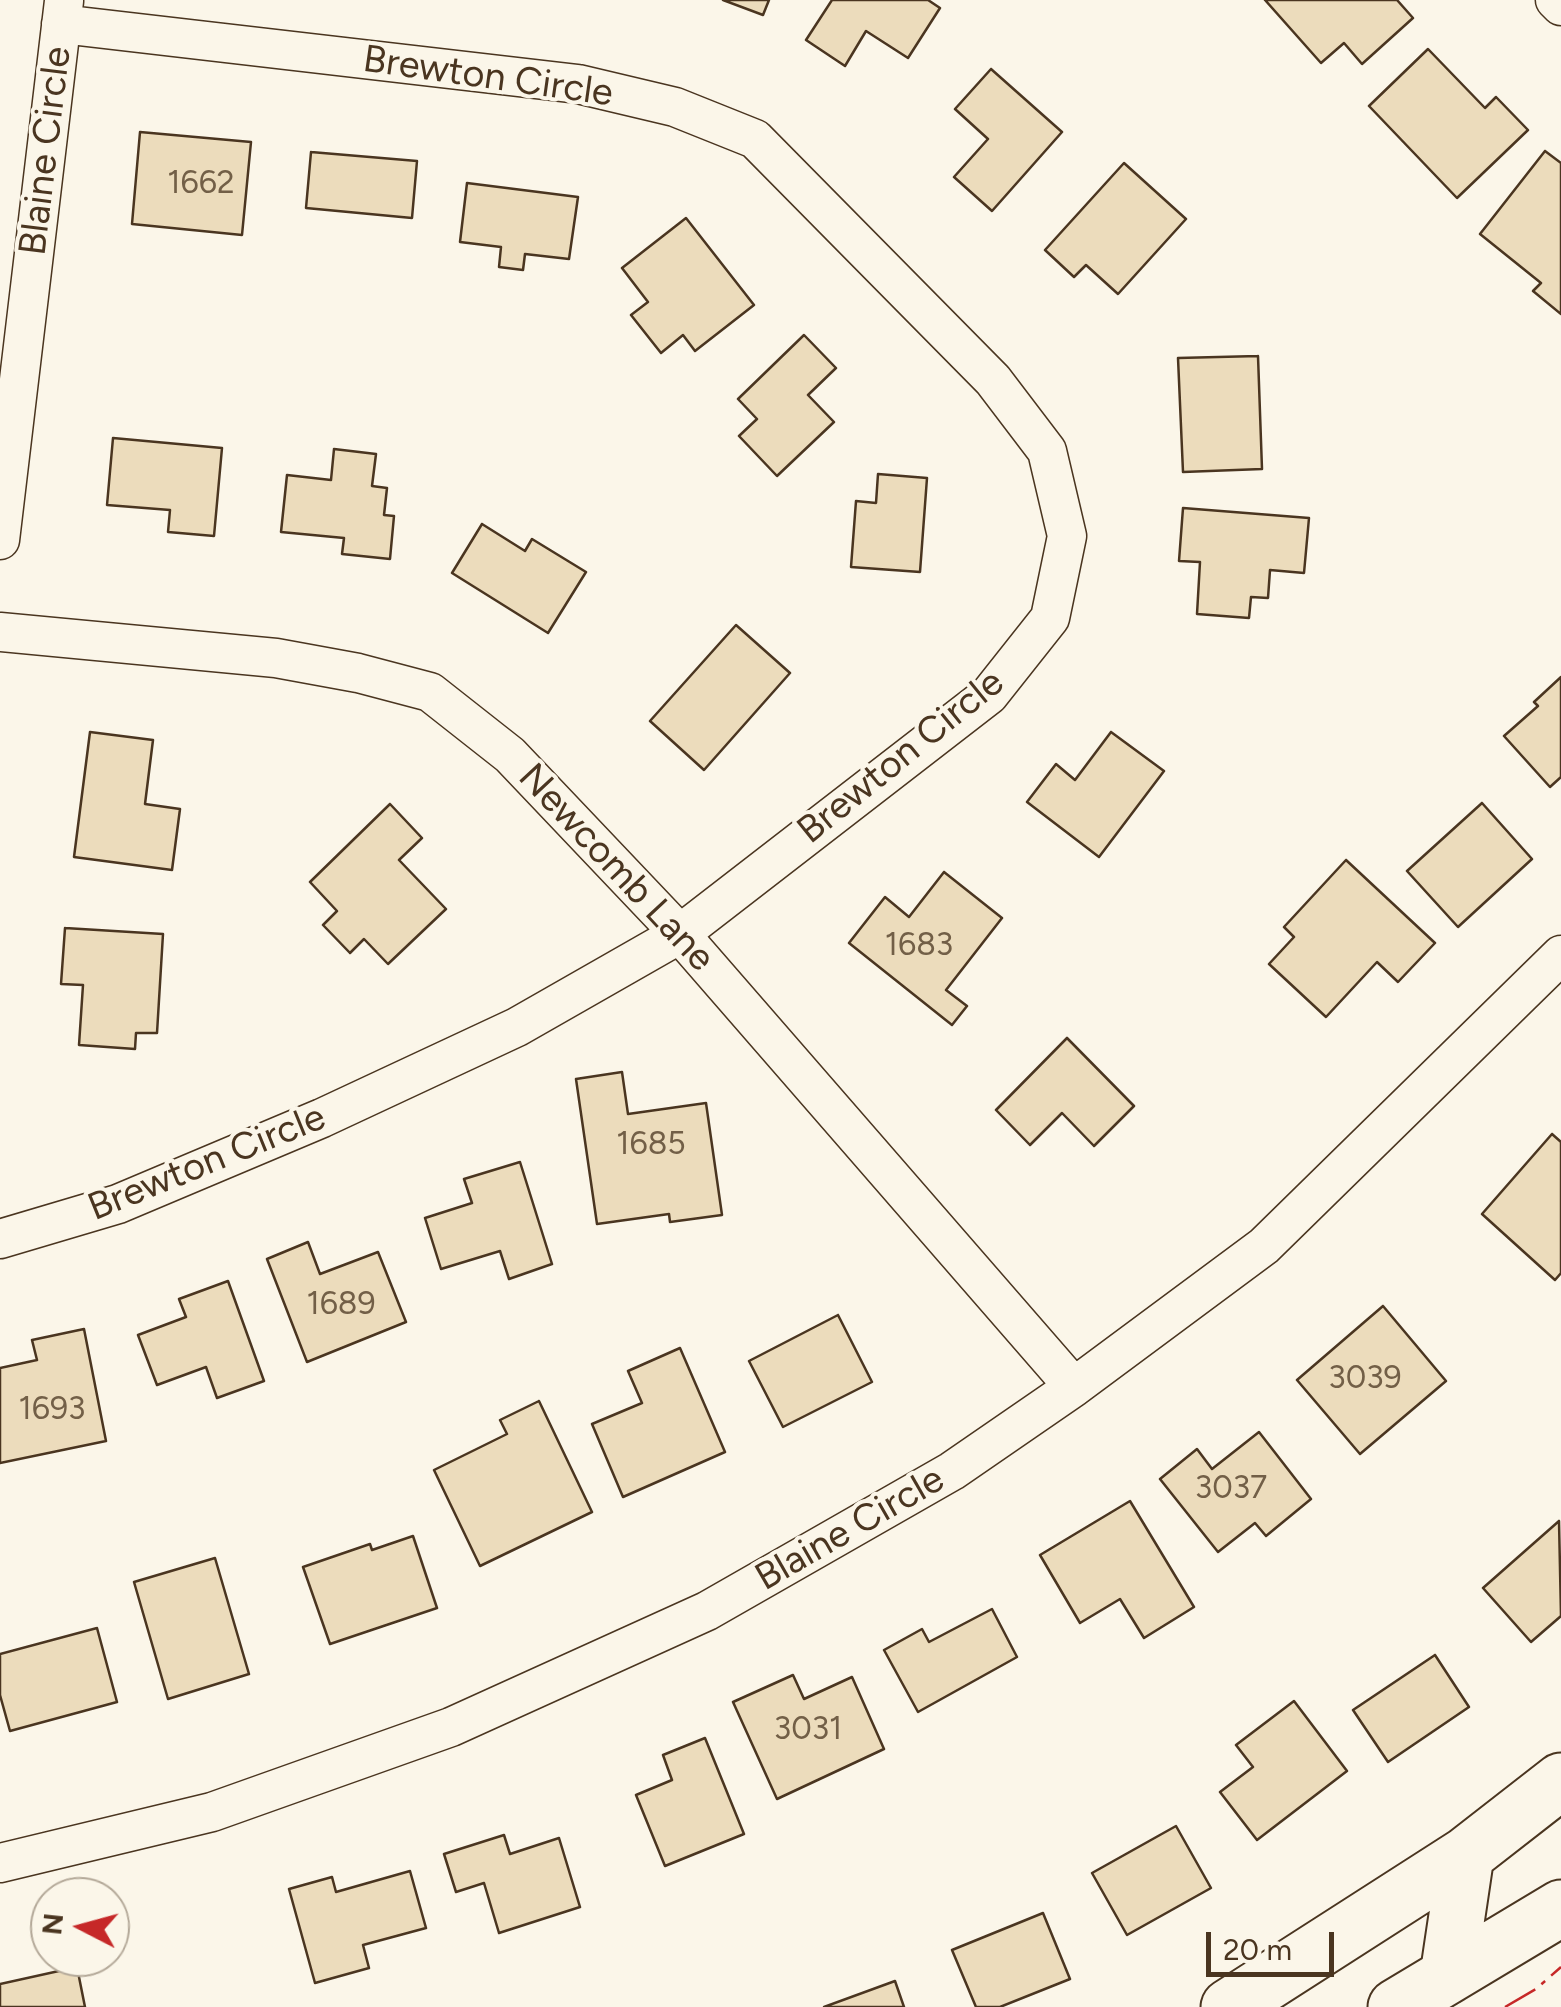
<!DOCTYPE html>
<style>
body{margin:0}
#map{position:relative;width:1561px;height:2007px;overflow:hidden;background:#fbf6e9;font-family:Figtree,sans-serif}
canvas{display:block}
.north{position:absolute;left:30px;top:1877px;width:100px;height:100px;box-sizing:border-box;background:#fbf6e9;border:2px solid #b4a999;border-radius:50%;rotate:276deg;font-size:28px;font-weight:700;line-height:40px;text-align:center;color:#4a3520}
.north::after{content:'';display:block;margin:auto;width:35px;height:45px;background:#c62828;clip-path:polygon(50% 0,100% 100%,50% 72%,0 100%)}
.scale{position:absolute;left:1206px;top:1932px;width:128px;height:45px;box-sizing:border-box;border:5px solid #4a3520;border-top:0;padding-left:12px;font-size:30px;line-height:35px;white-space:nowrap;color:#4a3520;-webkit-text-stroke:8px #fbf6e9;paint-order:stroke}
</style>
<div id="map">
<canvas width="1561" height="2007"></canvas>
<div class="north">N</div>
<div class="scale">20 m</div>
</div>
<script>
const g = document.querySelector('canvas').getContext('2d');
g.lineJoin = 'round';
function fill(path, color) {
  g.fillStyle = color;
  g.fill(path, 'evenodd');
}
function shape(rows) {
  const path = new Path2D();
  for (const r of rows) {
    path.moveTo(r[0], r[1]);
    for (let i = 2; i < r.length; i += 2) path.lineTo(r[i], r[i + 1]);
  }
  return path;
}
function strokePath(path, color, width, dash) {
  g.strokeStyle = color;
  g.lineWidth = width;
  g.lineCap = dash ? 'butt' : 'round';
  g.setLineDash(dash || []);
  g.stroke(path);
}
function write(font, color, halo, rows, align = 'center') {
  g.font = font + ' Figtree,sans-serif';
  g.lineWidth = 8;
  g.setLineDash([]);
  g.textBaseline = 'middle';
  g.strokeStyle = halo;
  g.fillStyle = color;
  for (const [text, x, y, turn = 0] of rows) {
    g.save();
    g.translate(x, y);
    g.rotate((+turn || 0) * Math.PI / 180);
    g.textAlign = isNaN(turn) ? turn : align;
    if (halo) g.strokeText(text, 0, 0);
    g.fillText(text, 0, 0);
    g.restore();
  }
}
const building = shape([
 [723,0,769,0,763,15,723,0],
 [832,0,928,0,940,8,908,58,866,31,845,66,806,40,832,0],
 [1265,0,1397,0,1413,18,1362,64,1344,43,1321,63,1265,0],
 [1428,49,1485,108,1496,97,1528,130,1457,198,1369,106,1428,49],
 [991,69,1062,132,992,211,954,177,988,139,955,109,991,69],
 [140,132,251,142,242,235,132,224,140,132],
 [1545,151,1561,163,1561,314,1533,291,1541,283,1480,234,1545,151],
 [311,152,417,161,412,218,306,208,311,152],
 [1124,163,1186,219,1118,294,1086,265,1074,277,1045,250,1124,163],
 [467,183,578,197,569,259,525,254,523,270,499,267,501,247,460,242,467,183],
 [686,218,754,305,695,351,683,335,661,353,631,315,648,302,622,268,686,218],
 [804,335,836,368,808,395,834,422,777,476,739,436,757,419,738,399,804,335],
 [1258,356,1262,469,1183,472,1178,358,1258,356],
 [113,438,222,448,214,536,168,532,170,510,107,505,113,438],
 [334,449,376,454,372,486,387,488,384,515,394,516,390,559,342,554,344,538,281,532,287,475,331,480,334,449],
 [878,474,927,478,920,572,851,567,856,501,876,503,878,474],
 [1183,508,1309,518,1304,573,1270,570,1268,598,1251,597,1249,618,1197,614,1200,562,1179,561,1183,508],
 [482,524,525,551,532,539,586,572,548,633,452,573,482,524],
 [736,625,790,673,704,770,650,721,736,625],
 [1561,677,1561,777,1550,787,1504,736,1538,706,1534,702,1561,677],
 [90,732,153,740,145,804,180,809,172,870,74,857,90,732],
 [1111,732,1164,771,1099,857,1027,802,1056,764,1075,780,1111,732],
 [1482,803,1532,859,1458,927,1407,871,1482,803],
 [390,804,422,838,399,860,446,909,388,964,364,939,350,953,323,925,337,911,310,882,390,804],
 [1346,860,1435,943,1398,982,1377,962,1326,1017,1269,964,1294,937,1284,927,1346,860],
 [944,872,1002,918,946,990,967,1006,952,1025,849,943,885,897,909,917,944,872],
 [65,928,163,934,157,1033,136,1033,135,1049,79,1045,83,985,61,984,65,928],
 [1067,1038,1134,1106,1094,1146,1062,1113,1030,1145,996,1110,1067,1038],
 [622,1072,628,1114,706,1103,722,1215,670,1222,669,1214,597,1224,576,1079,622,1072],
 [1552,1134,1561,1142,1561,1273,1555,1280,1482,1214,1552,1134],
 [520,1162,552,1264,509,1279,500,1251,441,1269,425,1218,472,1203,464,1179,520,1162],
 [308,1242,320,1274,378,1252,406,1322,307,1362,267,1259,308,1242],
 [228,1281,264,1381,217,1398,206,1367,157,1385,138,1335,186,1317,179,1299,228,1281],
 [1383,1306,1446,1381,1360,1454,1297,1380,1383,1306],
 [838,1315,872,1382,783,1427,749,1361,838,1315],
 [84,1329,106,1441,0,1463,0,1368,37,1360,32,1340,84,1329],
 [680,1348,725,1452,623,1497,592,1424,642,1403,628,1371,680,1348],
 [539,1401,592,1512,480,1566,434,1470,507,1434,500,1420,539,1401],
 [1259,1432,1311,1499,1266,1536,1255,1523,1218,1552,1160,1479,1197,1449,1212,1469,1259,1432],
 [1130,1501,1194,1607,1144,1638,1120,1599,1080,1623,1040,1555,1130,1501],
 [1559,1521,1561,1616,1531,1642,1483,1588,1559,1521],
 [413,1536,437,1608,330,1644,303,1567,370,1544,372,1550,413,1536],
 [215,1558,249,1674,168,1699,134,1582,215,1558],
 [992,1609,1017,1657,918,1712,884,1650,922,1629,929,1642,992,1609],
 [97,1628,117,1702,10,1731,0,1695,0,1654,97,1628],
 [1435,1655,1469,1707,1388,1762,1353,1710,1435,1655],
 [793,1675,804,1699,852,1677,884,1749,777,1799,733,1702,793,1675],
 [1294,1701,1347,1771,1257,1840,1220,1792,1253,1767,1236,1745,1294,1701],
 [705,1738,744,1834,665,1866,636,1795,672,1780,663,1755,705,1738],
 [1176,1826,1211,1888,1127,1935,1092,1873,1176,1826],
 [504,1835,510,1854,559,1838,580,1907,499,1933,484,1883,456,1892,444,1854,504,1835],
 [410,1871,426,1928,363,1945,369,1968,315,1983,289,1889,332,1877,336,1892,410,1871],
 [1043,1913,1070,1979,1000,2007,976,2007,952,1950,1043,1913],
 [77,1967,85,2007,0,2007,0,1984,77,1967],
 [895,1981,904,2007,824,2007,895,1981]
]);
fill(building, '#ecdcbc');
strokePath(building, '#4a3520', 2.5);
const street = shape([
 [1555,0,1561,6],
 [0,540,64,1],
 [0,632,276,658,358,673,430,692,510,755,680,934,1074,1387],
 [0,1239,118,1204,322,1118,517,1027,680,934,989,695,1050,618,1067,536,1047,451,993,380,755,139,675,107,578,84,61,24],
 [0,1863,212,1812,451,1727,707,1611,952,1471,1074,1387,1264,1246,1561,955]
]);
const primary = shape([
 [1448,1976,1466,1855],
 [1229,2007,1466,1855,1561,1781],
 [1396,2007,1561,1908]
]);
strokePath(street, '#4a3520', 41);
strokePath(primary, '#4a3520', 59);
strokePath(street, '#fbf6e9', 38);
strokePath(primary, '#fbf6e9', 55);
strokePath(shape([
 [1505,2007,1536,1989,1561,1967]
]), '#c62828', 2.5, [35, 8, 5, 8]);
write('32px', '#725f47', null, [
 ["1662",201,184],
 ["1683",919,946],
 ["1685",651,1145],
 ["1689",341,1305],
 ["3039",1365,1379],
 ["1693",52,1410],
 ["3037",1231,1489],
 ["3031",808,1730]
]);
write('38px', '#4a3520', '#fbf6e9', [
 ["Brewton Circle",488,77,8],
 ["Blaine Circle",46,151,-83],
 ["Brewton Circle",901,757,-39],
 ["Newcomb Lane",616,868,47],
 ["Brewton Circle",207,1163,-22],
 ["Blaine Circle",850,1529,-30]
]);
</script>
